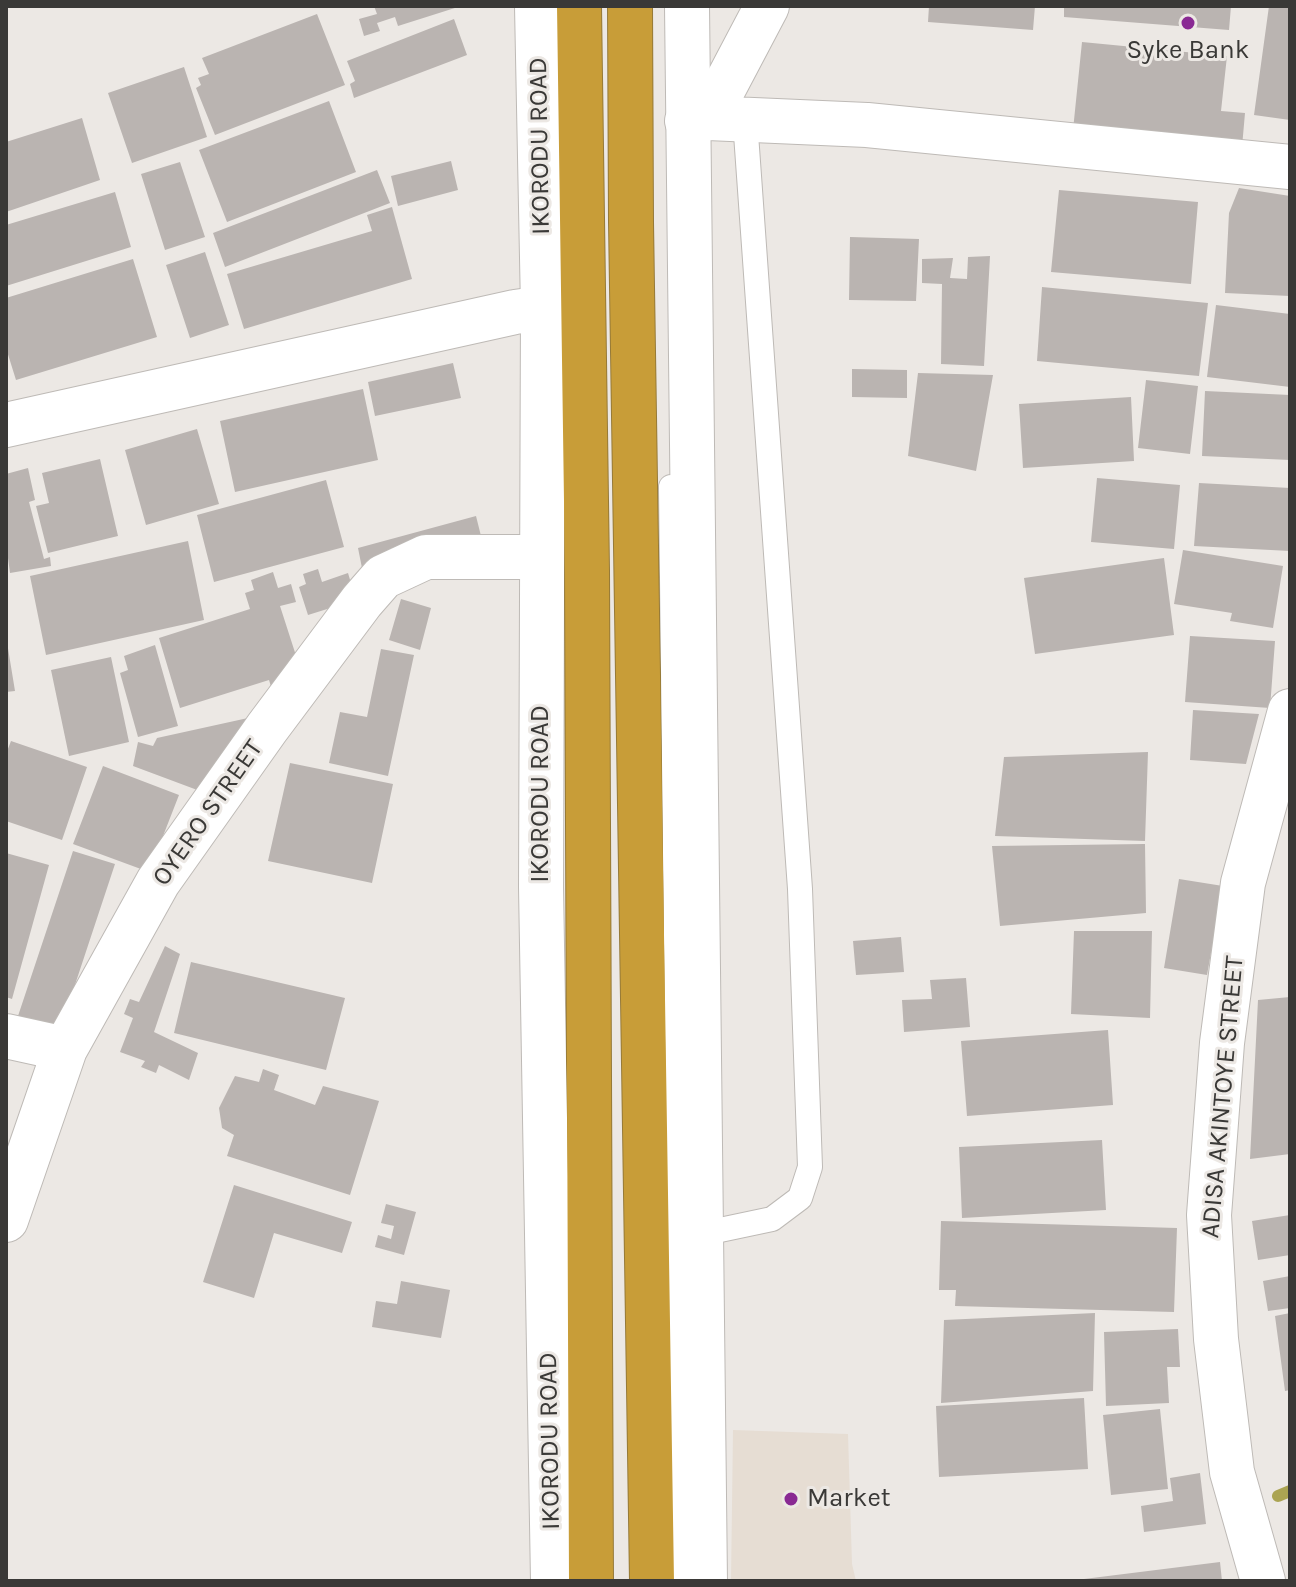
<!DOCTYPE html>
<style>
body{margin:0}
#map{position:relative;width:1296px;height:1587px;overflow:hidden;background:#ece8e4;font-family:Karla,sans-serif}
canvas{display:block}
.frame{position:absolute;inset:0;border:8px solid #3a3937;pointer-events:none}
</style>
<div id="map">
<canvas width="1296" height="1587"></canvas>
<div class="frame"></div>
</div>
<script>
const g = document.querySelector('canvas').getContext('2d');
g.lineJoin = 'round';
function fill(path, color) {
  g.fillStyle = color;
  g.fill(path, 'evenodd');
}
function shape(rows) {
  const path = new Path2D();
  for (const r of rows) {
    path.moveTo(r[0], r[1]);
    for (let i = 2; i < r.length; i += 2) path.lineTo(r[i], r[i + 1]);
  }
  return path;
}
function strokePath(path, color, width, dash) {
  g.strokeStyle = color;
  g.lineWidth = width;
  g.lineCap = dash ? 'butt' : 'round';
  g.setLineDash(dash || []);
  g.stroke(path);
}
function write(font, color, halo, rows, align = 'center') {
  g.font = font + ' Karla,sans-serif';
  g.lineWidth = 6;
  g.setLineDash([]);
  g.textBaseline = 'middle';
  g.strokeStyle = halo;
  g.fillStyle = color;
  for (const [text, x, y, turn = 0] of rows) {
    g.save();
    g.translate(x, y);
    g.rotate((+turn || 0) * Math.PI / 180);
    g.textAlign = isNaN(turn) ? turn : align;
    if (halo) g.strokeText(text, 0, 0);
    g.fillText(text, 0, 0);
    g.restore();
  }
}
fill(shape([
 [733,1430,848,1434,852,1564,856,1581,731,1581]
]), '#e6ddd3');
strokePath(shape([
 [1278,1496,1290,1491]
]), '#aba452', 12);
fill(shape([
 [374,6,458,6,458,7,398,26,395,17,377,23,380,31,364,36,359,19,377,14],
 [929,6,1035,6,1033,30,928,22],
 [1064,6,1231,6,1229,30,1064,17],
 [1269,6,1290,6,1290,120,1254,115],
 [317,14,345,85,215,135,196,88,201,85,198,78,209,74,202,58],
 [454,19,467,55,354,98,350,84,355,81,347,61],
 [1082,42,1227,56,1221,111,1245,113,1242,147,1073,130],
 [184,67,207,137,132,163,108,93],
 [329,101,356,172,227,222,199,150],
 [82,118,100,180,6,212,6,142],
 [451,161,458,190,398,206,391,176],
 [180,162,205,237,165,250,141,174],
 [377,170,390,203,225,267,213,233],
 [1239,188,1290,196,1290,296,1225,293,1229,213],
 [1059,190,1198,202,1191,284,1051,272],
 [115,192,131,247,6,286,6,225],
 [392,207,412,279,244,329,227,274,372,231,367,215],
 [850,237,919,239,916,301,849,300],
 [205,252,229,325,190,338,166,265],
 [990,256,984,366,941,364,942,284,922,283,922,259,953,258,950,278,967,279,968,257],
 [133,259,157,337,16,380,6,348,6,298],
 [1042,287,1208,303,1199,376,1037,361],
 [1216,305,1290,314,1290,387,1207,377],
 [453,363,461,398,375,416,368,382],
 [852,369,907,370,907,398,852,397],
 [918,373,993,375,976,471,908,456],
 [1146,380,1198,386,1190,454,1138,448],
 [363,389,378,460,235,492,220,421],
 [1205,391,1290,395,1290,460,1202,456],
 [1131,397,1134,461,1023,468,1019,404],
 [197,429,219,504,146,525,125,450],
 [100,459,118,536,48,553,36,506,49,503,42,473],
 [28,468,35,500,29,502,44,559,50,557,51,566,10,573,6,543,6,474],
 [1097,478,1180,485,1174,549,1091,542],
 [326,480,344,547,214,582,197,515],
 [1199,483,1290,488,1290,551,1194,546],
 [476,516,481,536,362,568,358,548],
 [188,541,204,620,46,655,30,576],
 [1183,550,1283,566,1273,628,1230,621,1232,613,1174,604],
 [1164,558,1174,635,1035,654,1024,578],
 [318,569,322,582,348,573,356,600,308,615,299,587,306,584,303,574],
 [273,572,278,588,291,584,296,602,280,606,300,668,273,693,269,680,180,708,159,638,250,609,245,593,254,590,251,580],
 [401,599,431,608,420,650,389,640],
 [6,636,15,691,6,692],
 [1190,636,1275,641,1270,708,1185,702],
 [155,645,178,726,138,737,120,673,128,670,124,656],
 [381,649,414,655,388,776,329,763,340,712,367,717],
 [111,657,129,742,69,756,51,670],
 [1193,710,1259,714,1246,764,1190,760],
 [248,718,216,797,133,766,138,742,153,746,157,738],
 [11,741,87,767,62,840,6,821,6,754],
 [1148,752,1145,841,995,836,1004,757],
 [290,763,393,784,372,883,268,861],
 [103,766,179,795,149,872,73,844],
 [1145,844,1146,913,1000,926,992,846],
 [73,851,115,864,59,1033,17,1019],
 [6,853,49,865,12,999,6,997],
 [1179,879,1223,886,1207,975,1164,968],
 [1074,931,1152,931,1150,1018,1071,1014],
 [901,937,904,972,856,975,853,941],
 [165,946,180,954,154,1032,198,1053,189,1080,159,1065,156,1073,141,1067,145,1061,120,1052,133,1018,124,1014,130,999,139,1002],
 [191,962,345,998,326,1070,174,1033],
 [966,978,970,1027,904,1032,902,1000,932,999,930,980],
 [1290,997,1290,1154,1250,1159,1258,1000],
 [1108,1030,1113,1105,967,1116,961,1041],
 [263,1069,279,1075,274,1090,315,1105,323,1086,379,1101,350,1195,227,1156,234,1135,222,1128,219,1108,235,1076,259,1082],
 [1102,1140,1106,1210,962,1218,959,1147],
 [234,1185,352,1222,342,1253,274,1233,254,1298,203,1282],
 [386,1204,416,1212,404,1255,375,1247,378,1235,391,1239,394,1226,381,1223],
 [1290,1215,1290,1255,1258,1260,1252,1221],
 [941,1221,1177,1228,1174,1312,955,1306,956,1290,939,1290],
 [1290,1276,1290,1308,1268,1311,1263,1281],
 [401,1281,450,1290,441,1338,372,1327,376,1301,397,1304],
 [1095,1313,1093,1391,941,1403,944,1320],
 [1290,1313,1290,1390,1285,1391,1275,1316],
 [1178,1329,1180,1367,1167,1367,1169,1403,1106,1406,1104,1332],
 [1084,1398,1088,1469,939,1477,936,1406],
 [1160,1409,1168,1489,1111,1495,1103,1415],
 [1200,1473,1206,1524,1144,1532,1141,1506,1173,1501,1170,1478],
 [1220,1562,1222,1581,1085,1581,1084,1579]
]), '#bab4b1');
const lane = shape([
 [671,487,683,1581],
 [701,1234,772,1219,800,1198,810,1167,800,889,745,120]
]);
const street = shape([
 [708,118,767,6],
 [687,121,708,118,867,125,1290,167],
 [6,425,515,312,543,308],
 [6,1036,65,1049],
 [6,1220,65,1049,158,882,267,728,362,601,383,577,426,557,542,557],
 [1263,1581,1232,1472,1216,1339,1209,1215,1222,1043,1243,883,1290,711]
]);
const secondary = shape([
 [537,6,543,308,541,887,553,1581],
 [687,6,705,1581]
]);
const highway = shape([
 [579,6,587,571,591,1581],
 [630,6,631,222,652,1581]
]);
strokePath(lane, '#bebab6', 26);
strokePath(street, '#bebab6', 46);
strokePath(secondary, '#bebab6', 46);
strokePath(highway, '#967a38', 46);
strokePath(lane, '#fff', 24);
strokePath(street, '#fff', 44);
strokePath(secondary, '#fff', 44);
strokePath(highway, '#c89d38', 44);
for (const [x, y, r, color] of [
 [1188,23,8,"#892993"],
 [791,1499,8,"#892993"]
]) {
  const dot = new Path2D();
  dot.arc(x, y, r, 0, 2 * Math.PI);
  g.fillStyle = color;
  g.fill(dot);
  strokePath(dot, '#ece8e4', 3);
}
write('26px', '#3a3937', '#ece8e4', [
 ["Syke Bank",1188,51],
 ["Market",807,1499,"left"]
]);
write('26px', '#3a3937', '#ece8e4', [
 ["IKORODU ROAD",540,146,-91],
 ["IKORODU ROAD",541,794,-90],
 ["OYERO STREET",208,813,-55],
 ["ADISA AKINTOYE STREET",1223,1097,-85],
 ["IKORODU ROAD",550,1441,-91]
]);
</script>
